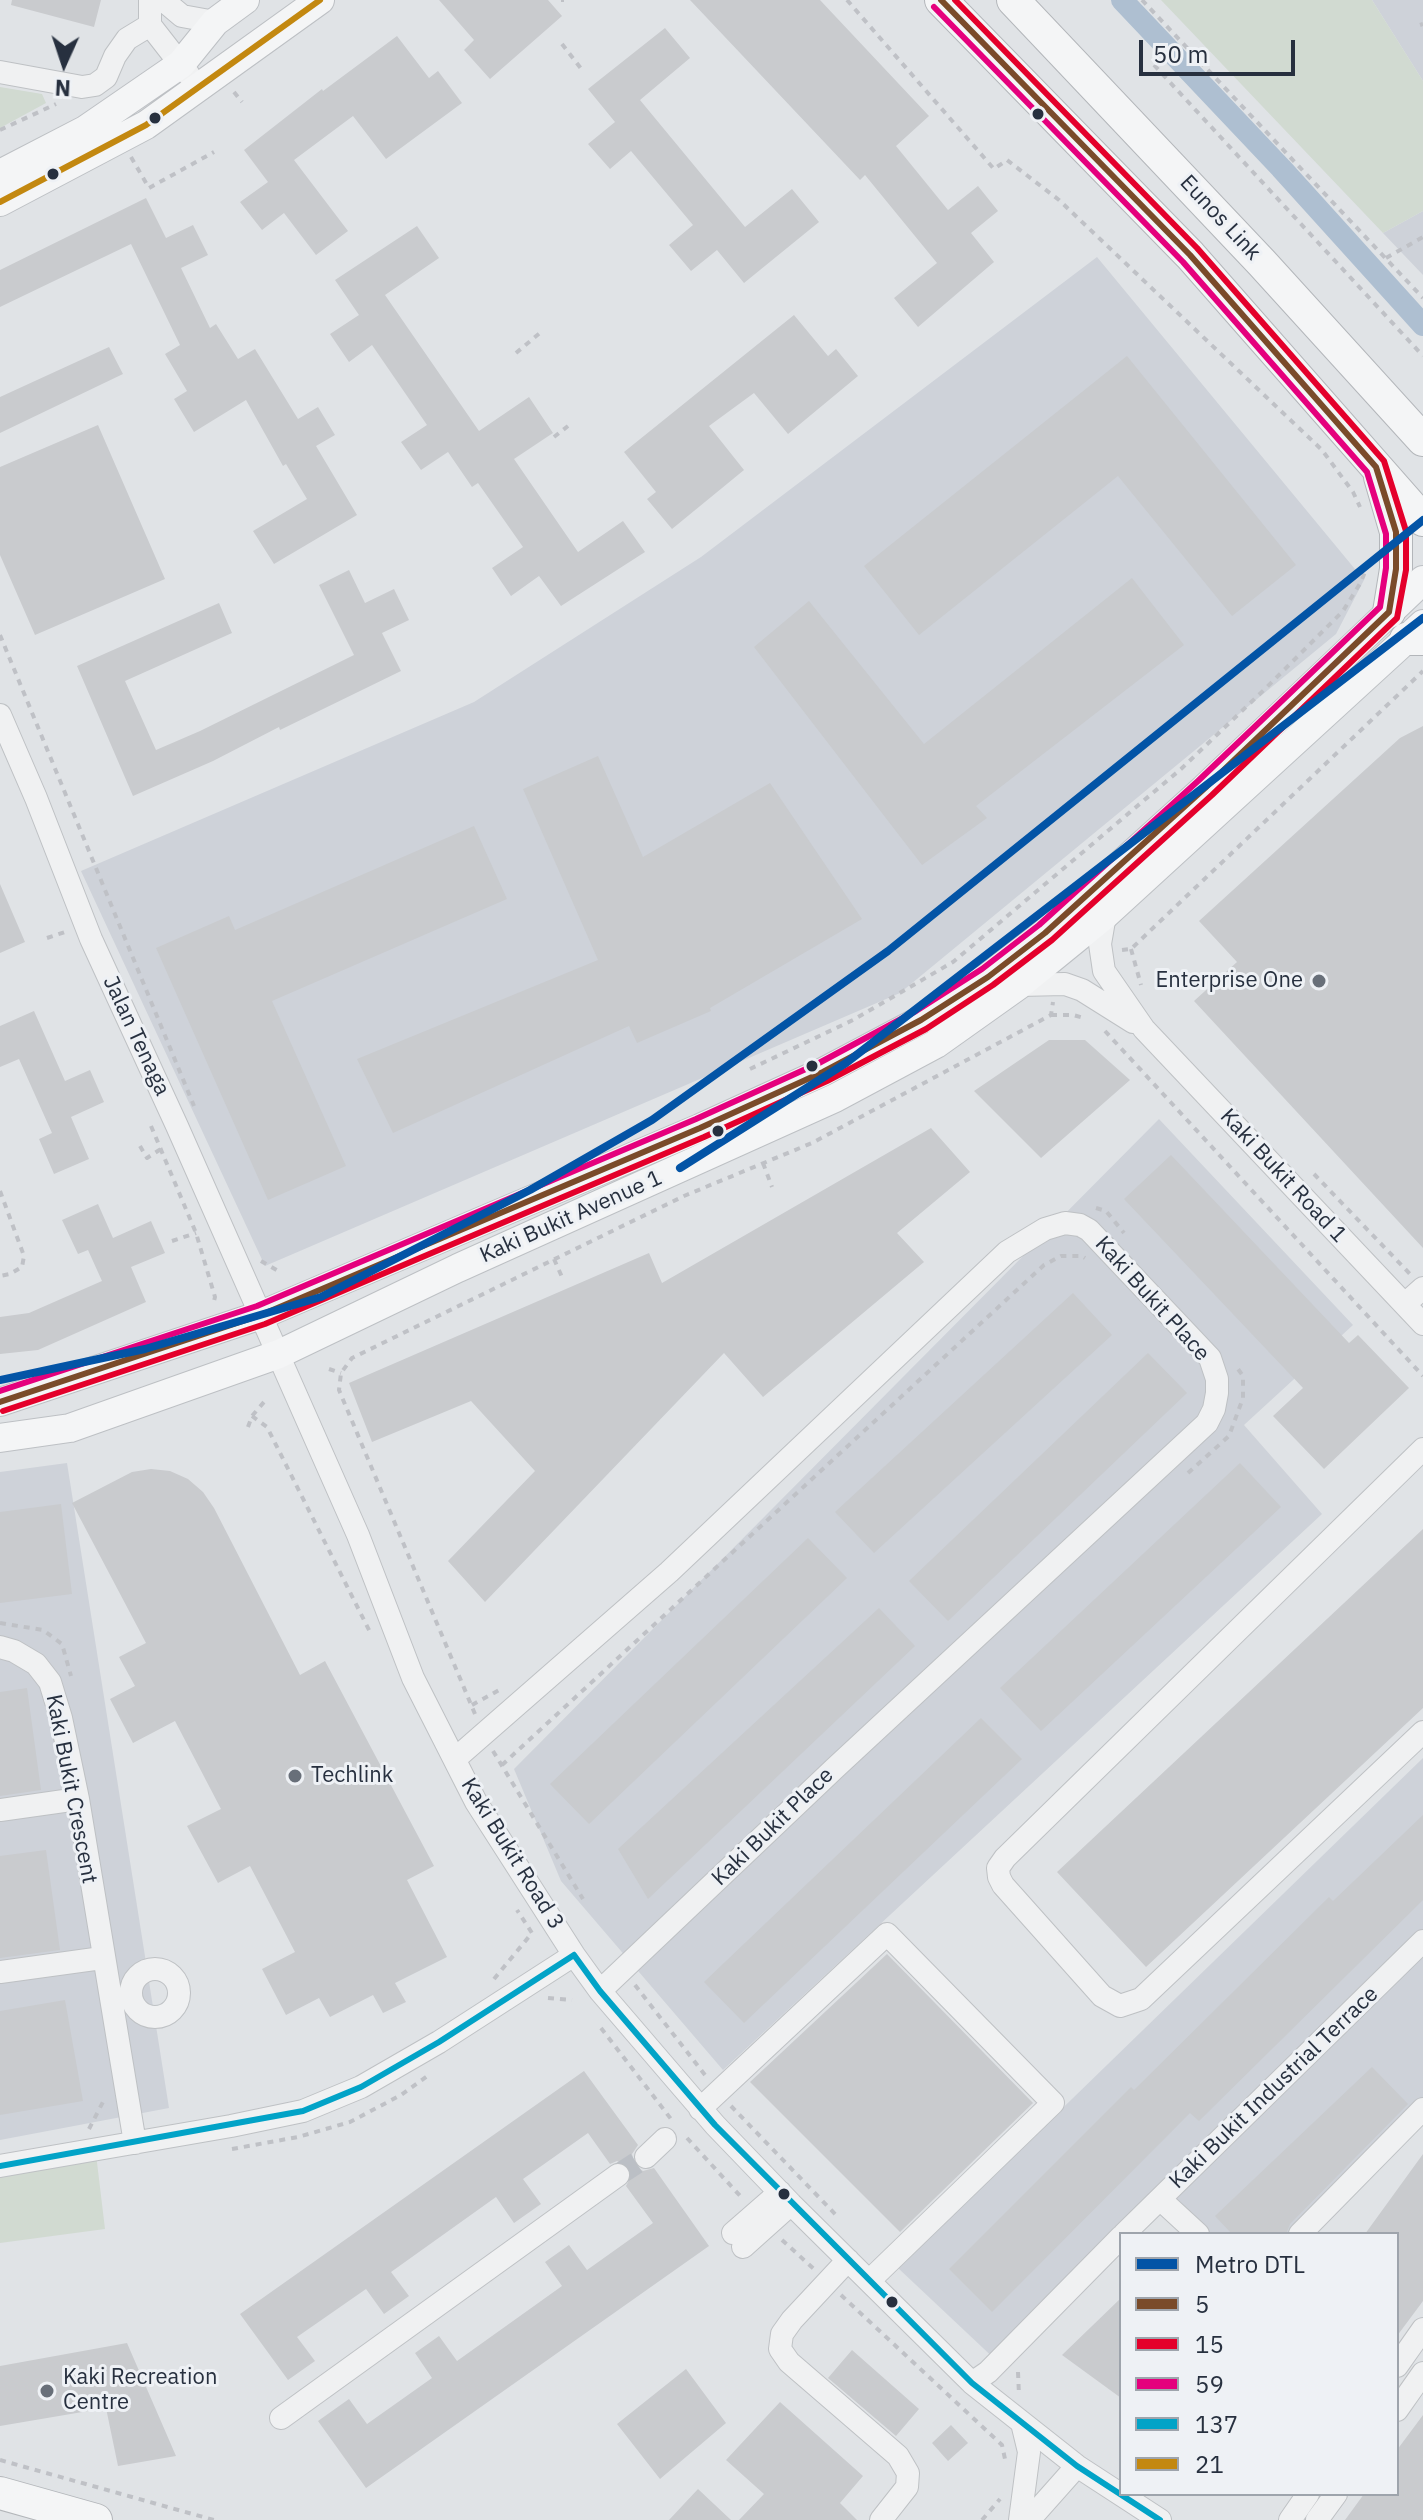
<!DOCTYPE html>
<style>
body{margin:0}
#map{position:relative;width:1423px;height:2520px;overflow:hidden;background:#e0e3e6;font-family:"IBM Plex Sans",sans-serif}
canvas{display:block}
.legend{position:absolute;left:1119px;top:2232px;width:280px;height:264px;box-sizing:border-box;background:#eef1f5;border:2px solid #9ea4ac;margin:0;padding:10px 14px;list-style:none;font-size:24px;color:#27303f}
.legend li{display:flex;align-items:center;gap:16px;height:40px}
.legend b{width:40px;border:2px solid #9ea4ac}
.north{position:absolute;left:24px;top:24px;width:80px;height:80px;-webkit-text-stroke:6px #eef1f5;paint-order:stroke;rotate:183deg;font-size:22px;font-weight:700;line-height:32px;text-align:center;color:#27303f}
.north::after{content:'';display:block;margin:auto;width:28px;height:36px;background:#27303f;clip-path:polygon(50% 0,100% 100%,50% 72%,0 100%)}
.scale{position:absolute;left:1139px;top:40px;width:156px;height:36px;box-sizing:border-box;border:4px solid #27303f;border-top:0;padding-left:10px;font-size:24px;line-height:28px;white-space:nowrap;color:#27303f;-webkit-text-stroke:6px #eef1f5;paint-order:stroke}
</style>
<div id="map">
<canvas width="1423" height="2520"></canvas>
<ul class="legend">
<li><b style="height:10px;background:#0354a6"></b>Metro DTL</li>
<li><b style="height:10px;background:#7a4b2a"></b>5</li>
<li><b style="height:10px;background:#e4002b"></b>15</li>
<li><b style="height:10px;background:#e5007d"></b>59</li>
<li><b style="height:10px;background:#02a3c7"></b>137</li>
<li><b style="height:10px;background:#c38810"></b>21</li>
</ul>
<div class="north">N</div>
<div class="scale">50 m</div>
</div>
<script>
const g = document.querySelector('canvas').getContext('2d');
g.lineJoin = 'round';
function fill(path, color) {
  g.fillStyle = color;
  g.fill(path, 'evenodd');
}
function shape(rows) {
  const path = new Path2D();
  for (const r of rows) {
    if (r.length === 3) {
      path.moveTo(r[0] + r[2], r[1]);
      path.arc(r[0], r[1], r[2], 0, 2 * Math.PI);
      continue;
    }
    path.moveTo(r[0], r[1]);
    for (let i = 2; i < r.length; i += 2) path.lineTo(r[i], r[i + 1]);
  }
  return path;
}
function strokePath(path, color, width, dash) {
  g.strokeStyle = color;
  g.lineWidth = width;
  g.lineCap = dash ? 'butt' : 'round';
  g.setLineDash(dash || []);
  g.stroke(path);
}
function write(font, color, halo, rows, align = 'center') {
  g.font = font + ' "IBM Plex Sans",sans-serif';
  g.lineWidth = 6;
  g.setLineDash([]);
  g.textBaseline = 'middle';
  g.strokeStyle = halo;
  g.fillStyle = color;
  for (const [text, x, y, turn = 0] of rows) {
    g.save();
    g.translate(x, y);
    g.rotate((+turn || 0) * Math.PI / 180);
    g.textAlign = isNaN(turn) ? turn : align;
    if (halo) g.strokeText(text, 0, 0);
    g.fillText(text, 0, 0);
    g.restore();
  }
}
fill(shape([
 [1372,0,1423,0,1423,81],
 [1423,211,1423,275,1383,233],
 [1097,257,1364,580,1336,634,900,993,265,1266,81,871,474,702,701,557],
 [1159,1119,1353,1325,1244,1425,1322,1514,723,2070,561,1881,514,1769],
 [67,1463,169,2108,0,2140,0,1472],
 [1423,1758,1423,2124,1307,2234,1202,2234,1168,2207,1000,2364,898,2268]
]), '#ced2d9');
fill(shape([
 [1161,0,1372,0,1423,81,1423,211,1383,233],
 [0,87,42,94,46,103,0,128],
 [96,2154,105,2229,0,2243,0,2170]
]), '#d1dad1');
strokePath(shape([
 [1122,0,1281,168,1423,325]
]), '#aebfd1', 22);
fill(shape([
 [12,0,101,0,94,27,11,5],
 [439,0,548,0,562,16,490,79,464,50,474,40],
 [690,0,820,0,929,116,896,146,948,210,978,186,998,211,971,233,994,262,918,327,894,298,937,263,865,175,860,180],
 [665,28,690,58,640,100,745,227,792,189,819,222,744,283,717,250,691,271,669,245,693,225,631,151,610,169,588,144,615,122,588,89],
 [397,36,429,78,438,71,462,103,386,159,353,116,294,160,348,231,316,255,284,213,262,230,240,202,268,182,244,150,322,89,323,91],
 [146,198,166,238,193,225,208,255,181,268,210,328,216,324,238,359,255,349,298,419,318,407,335,435,316,446,357,515,274,564,253,531,307,499,286,464,283,466,246,400,194,432,174,399,187,391,165,354,180,345,131,244,0,307,0,270],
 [417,226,439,258,385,295,479,431,529,397,553,433,514,459,578,552,623,521,645,552,561,606,539,576,511,596,492,568,523,547,478,483,472,487,448,452,421,470,401,442,427,425,372,345,349,362,330,334,359,315,335,280],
 [794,315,828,356,836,349,858,376,788,434,754,393,709,426,744,470,672,529,647,499,656,492,624,452],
 [109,347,123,374,0,433,0,397],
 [1127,356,1296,565,1232,616,1118,476,919,635,864,566],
 [98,425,165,579,35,635,0,555,0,467],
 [349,570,365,603,394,589,409,620,382,633,401,671,280,730,279,727,213,761,133,796,77,666,219,603,232,633,125,681,156,750,200,731,354,655,319,585],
 [1132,578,1184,645,976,806,987,818,922,865,754,647,809,601,924,744],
 [1423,726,1423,1248,1194,1001,1237,962,1199,921,1400,738],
 [598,756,643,857,770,783,862,919,710,1008,711,1011,637,1043,629,1026,393,1133,357,1059,598,960,523,789],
 [474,826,507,899,272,1001,346,1166,268,1200,156,948,229,916,235,930],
 [0,884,25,942,0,953],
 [34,1011,65,1081,90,1070,104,1102,71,1117,89,1159,54,1174,39,1139,52,1133,19,1059,0,1067,0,1026],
 [1049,1040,1085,1040,1130,1080,1041,1158,974,1091],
 [931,1128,970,1172,897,1233,924,1262,763,1397,724,1353,485,1602,448,1561,535,1471,471,1401,372,1442,349,1383,649,1253,662,1283],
 [1171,1155,1349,1343,1358,1335,1409,1388,1324,1469,1273,1416,1303,1388,1124,1199],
 [98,1204,113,1238,151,1221,165,1253,131,1267,146,1302,38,1350,0,1354,0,1317,29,1313,102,1281,88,1250,78,1254,62,1220],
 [1073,1293,1112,1335,874,1553,835,1512],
 [1148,1353,1187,1393,948,1621,909,1581],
 [1240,1463,1281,1507,1041,1731,1000,1688],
 [151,1469,170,1471,188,1479,203,1492,214,1508,300,1675,325,1661,434,1866,407,1880,447,1957,395,1983,406,2002,383,2013,373,1995,330,2017,319,1998,286,2015,262,1969,295,1952,250,1866,218,1883,187,1826,221,1809,175,1721,133,1743,110,1699,135,1686,119,1657,146,1643,72,1503,132,1472],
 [61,1504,72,1594,0,1603,0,1512],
 [1423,1529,1423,1708,1146,1967,1057,1872],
 [808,1538,847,1578,589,1824,550,1784],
 [879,1608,915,1646,648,1899,618,1849],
 [27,1688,41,1790,0,1796,0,1692],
 [981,1718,1022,1759,744,2023,704,1982],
 [1423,1815,1423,1900,1199,2121,1190,2113,992,2312,949,2269,1131,2087,1134,2090,1329,1897,1333,1901],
 [46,1850,60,1950,0,1958,0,1856],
 [887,1954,1033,2103,900,2232,750,2082],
 [65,2000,83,2101,0,2115,0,2011],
 [1372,2067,1408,2104,1290,2224,1286,2234,1232,2234,1215,2216],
 [584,2071,638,2145,632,2154,635,2166,643,2171,654,2168,709,2246,366,2488,318,2421,349,2399,367,2424,432,2378,415,2353,439,2336,457,2361,562,2286,545,2262,569,2245,587,2270,653,2223,626,2186,632,2174,629,2166,617,2161,610,2164,588,2133,523,2179,541,2204,514,2223,496,2197,391,2272,409,2296,384,2314,366,2289,297,2337,315,2361,288,2380,240,2314],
 [1423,2154,1423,2301,1397,2336,1397,2234,1365,2234],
 [1121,2298,1121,2398,1062,2355],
 [127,2343,176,2456,118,2466,106,2408,0,2426,0,2366],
 [852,2350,919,2409,896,2436,828,2378],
 [686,2369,726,2423,660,2479,617,2424],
 [780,2402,863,2476,840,2503,857,2520,739,2520,764,2494,726,2460],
 [1423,2415,1423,2520,1345,2520,1364,2494,1397,2494,1397,2450],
 [951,2425,968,2443,948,2461,932,2443],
 [698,2489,731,2520,669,2520]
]), '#c9cbce');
strokePath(shape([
 [618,2175,646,2157]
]), '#bbbfc5', 22, [22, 11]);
const minor = shape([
 [150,0,150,25,189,75],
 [163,0,182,16,215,22],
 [0,72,82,87,95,85,106,77,115,56,127,39,150,25],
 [0,715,36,798,91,939,177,1126,358,1535,413,1678,476,1802,574,1955,600,1991,715,2125,791,2204,972,2383,1077,2466,1160,2520],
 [1105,915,1100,944,1104,971,1144,1029,1423,1324],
 [1019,985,1065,984,1082,990,1133,1022],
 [1405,1304,1423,1288],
 [1423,1449,1005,1858,998,1868,999,1877,1003,1885,1102,1996,1120,2006,1141,1999,1423,1732],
 [0,1647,14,1651,36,1664,50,1682,61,1718,78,1799,135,2143],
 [455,1759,669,1572,1007,1252,1045,1229,1065,1223,1080,1225,1089,1230,1210,1358,1217,1379,1217,1393,1214,1409,1207,1423,835,1768,600,1991],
 [0,1810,78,1799],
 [155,1993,24],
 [0,1972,102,1958],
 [700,2109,887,1934,1053,2103,869,2281],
 [646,2157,665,2139],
 [0,2166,231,2126,303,2111,361,2087,439,2042,574,1955],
 [1160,2199,1198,2234],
 [733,2233,780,2192],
 [1124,2234,1423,1941],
 [1300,2234,1423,2109],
 [743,2247,791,2204],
 [848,2260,792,2320,782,2334,780,2349,789,2362,898,2456,908,2473,907,2487,881,2520],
 [1397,2366,1423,2329],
 [972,2383,988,2372,1121,2237],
 [1397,2410,1423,2373],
 [281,2418,618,2175],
 [1020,2520,1029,2452,1022,2423],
 [1029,2520,1077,2466],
 [1290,2520,1308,2494],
 [1317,2520,1336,2494]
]);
const major = shape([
 [0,174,85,130,181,64,215,22,245,0],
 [0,202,146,125,320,0],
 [0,1402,261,1315,700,1128,823,1072,921,1020,988,977,1045,933,1205,788,1423,580],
 [0,1438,70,1428,279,1354,458,1268,835,1098,936,1044,1019,985,1105,915,1423,624]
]);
const highway = shape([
 [941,0,1190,255,1423,520],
 [1013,0,1262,263,1423,440],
 [1380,477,1396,532,1396,569,1389,612],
 [1406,639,1423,639],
 [0,2493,96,2520]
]);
strokePath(minor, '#bec1c4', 24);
strokePath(major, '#bdc0c4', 30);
strokePath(highway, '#b3b6ba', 34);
strokePath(shape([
 [561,0,564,0],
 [847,0,994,169,1007,160,1059,200,1322,450,1353,492,1360,507],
 [1142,0,1423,298],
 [1420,25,1423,24],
 [562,44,583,71],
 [1154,65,1423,356],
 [234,92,242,102],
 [0,130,56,104],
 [131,157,149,188,214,152],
 [1386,258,1423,237],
 [516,353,541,332],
 [554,437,568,426],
 [0,635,194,1106],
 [47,938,68,931],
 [1131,949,1141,985],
 [1122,950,1131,949,1423,671],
 [1051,1015,1073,1015,1084,1018],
 [1105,1031,1423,1376],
 [750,1069,853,1020,953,962,1181,769,1266,688,1343,611,1361,582,1368,564],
 [151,1126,196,1233,215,1297,213,1305],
 [140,1146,147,1158,161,1149],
 [763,1163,772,1187],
 [1314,1174,1410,1274],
 [0,1191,24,1256,22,1267,10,1274,0,1276],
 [1096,1208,1106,1211,1124,1233],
 [172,1241,196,1233],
 [554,1259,562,1277],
 [261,1261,280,1272],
 [329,1369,341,1373],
 [252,1416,267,1427,371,1634],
 [248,1427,252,1416,264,1402],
 [1188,1473,1229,1436,1243,1398,1243,1376,1238,1369],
 [0,1623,43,1630,62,1644,71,1676],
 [472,1705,501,1689],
 [475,1714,339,1390,341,1373,352,1358,684,1196,812,1143,1051,1015,1053,1002],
 [493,1751,583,1899],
 [502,1765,1044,1265,1061,1256,1082,1256,1085,1258],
 [494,1979,532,1933,517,1910],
 [635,1985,705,2075],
 [548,1998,572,2000],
 [601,2028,671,2119],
 [731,2106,836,2215],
 [89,2129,105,2098],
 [687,2138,743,2199],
 [232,2149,298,2137,350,2122,401,2095,430,2074],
 [782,2240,814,2269],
 [841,2295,1002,2445,1005,2459],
 [1018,2372,1019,2395],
 [0,2460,214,2520],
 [982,2520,1000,2499]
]), '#bfc1c6', 4, [6, 6]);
strokePath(minor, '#f0f1f2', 22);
strokePath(major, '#f4f5f6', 28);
strokePath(highway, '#f4f5f6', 32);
strokePath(shape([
 [0,1402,261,1315,700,1128,823,1072,921,1020,988,977,1045,933,1205,788,1389,612,1396,569,1396,532,1376,467,1190,255,941,0]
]), '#7a4b2a', 6);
strokePath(shape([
 [3,1411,265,1324,704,1137,827,1081,926,1029,993,985,1052,940,1212,795,1397,618,1406,570,1406,531,1384,461,1197,248,955,0]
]), '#e4002b', 6);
strokePath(shape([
 [0,1391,257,1306,696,1119,819,1063,916,1011,982,969,1039,925,1198,781,1380,607,1386,568,1386,534,1367,472,1183,262,934,7]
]), '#e5007d', 6);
strokePath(shape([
 [574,1955,600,1991,715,2125,972,2383,1077,2466,1160,2520],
 [0,2166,303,2111,361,2087,439,2042,574,1955]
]), '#02a3c7', 6);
strokePath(shape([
 [0,202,146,125,320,0]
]), '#c38810', 6);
strokePath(shape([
 [680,1168,846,1063,1423,618],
 [0,1380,145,1349,321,1297,530,1190,652,1120,888,951,1423,520]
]), '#0354a6', 8);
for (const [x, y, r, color] of [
 [1038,114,7,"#27303f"],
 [155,118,7,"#27303f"],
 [53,174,7,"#27303f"],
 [1319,981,8,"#686f79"],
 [812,1066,7,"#27303f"],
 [718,1131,7,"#27303f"],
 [295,1776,8,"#686f79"],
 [784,2194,7,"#27303f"],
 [892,2302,7,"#27303f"],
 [47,2391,8,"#686f79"]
]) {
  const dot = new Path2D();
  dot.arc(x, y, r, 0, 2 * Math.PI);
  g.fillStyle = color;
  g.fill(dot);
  strokePath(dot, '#eef1f5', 3);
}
write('22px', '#27303f', '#eef1f5', [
 ["Eunos Link",1220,218,47],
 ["Jalan Tenaga",136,1036,65],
 ["Kaki Bukit Road 1",1283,1176,47],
 ["Kaki Bukit Avenue 1",571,1217,-24],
 ["Kaki Bukit Place",1152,1299,48],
 ["Kaki Bukit Crescent",71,1789,79],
 ["Kaki Bukit Place",773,1827,-44],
 ["Kaki Bukit Road 3",512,1854,58],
 ["Kaki Bukit Industrial Terrace",1274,2088,-44]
]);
write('22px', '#27303f', '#eef1f5', [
 ["Enterprise One",1303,981,"right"],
 ["Techlink",311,1776],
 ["Kaki Recreation",63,2378],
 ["Centre",63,2403]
], 'left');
</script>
